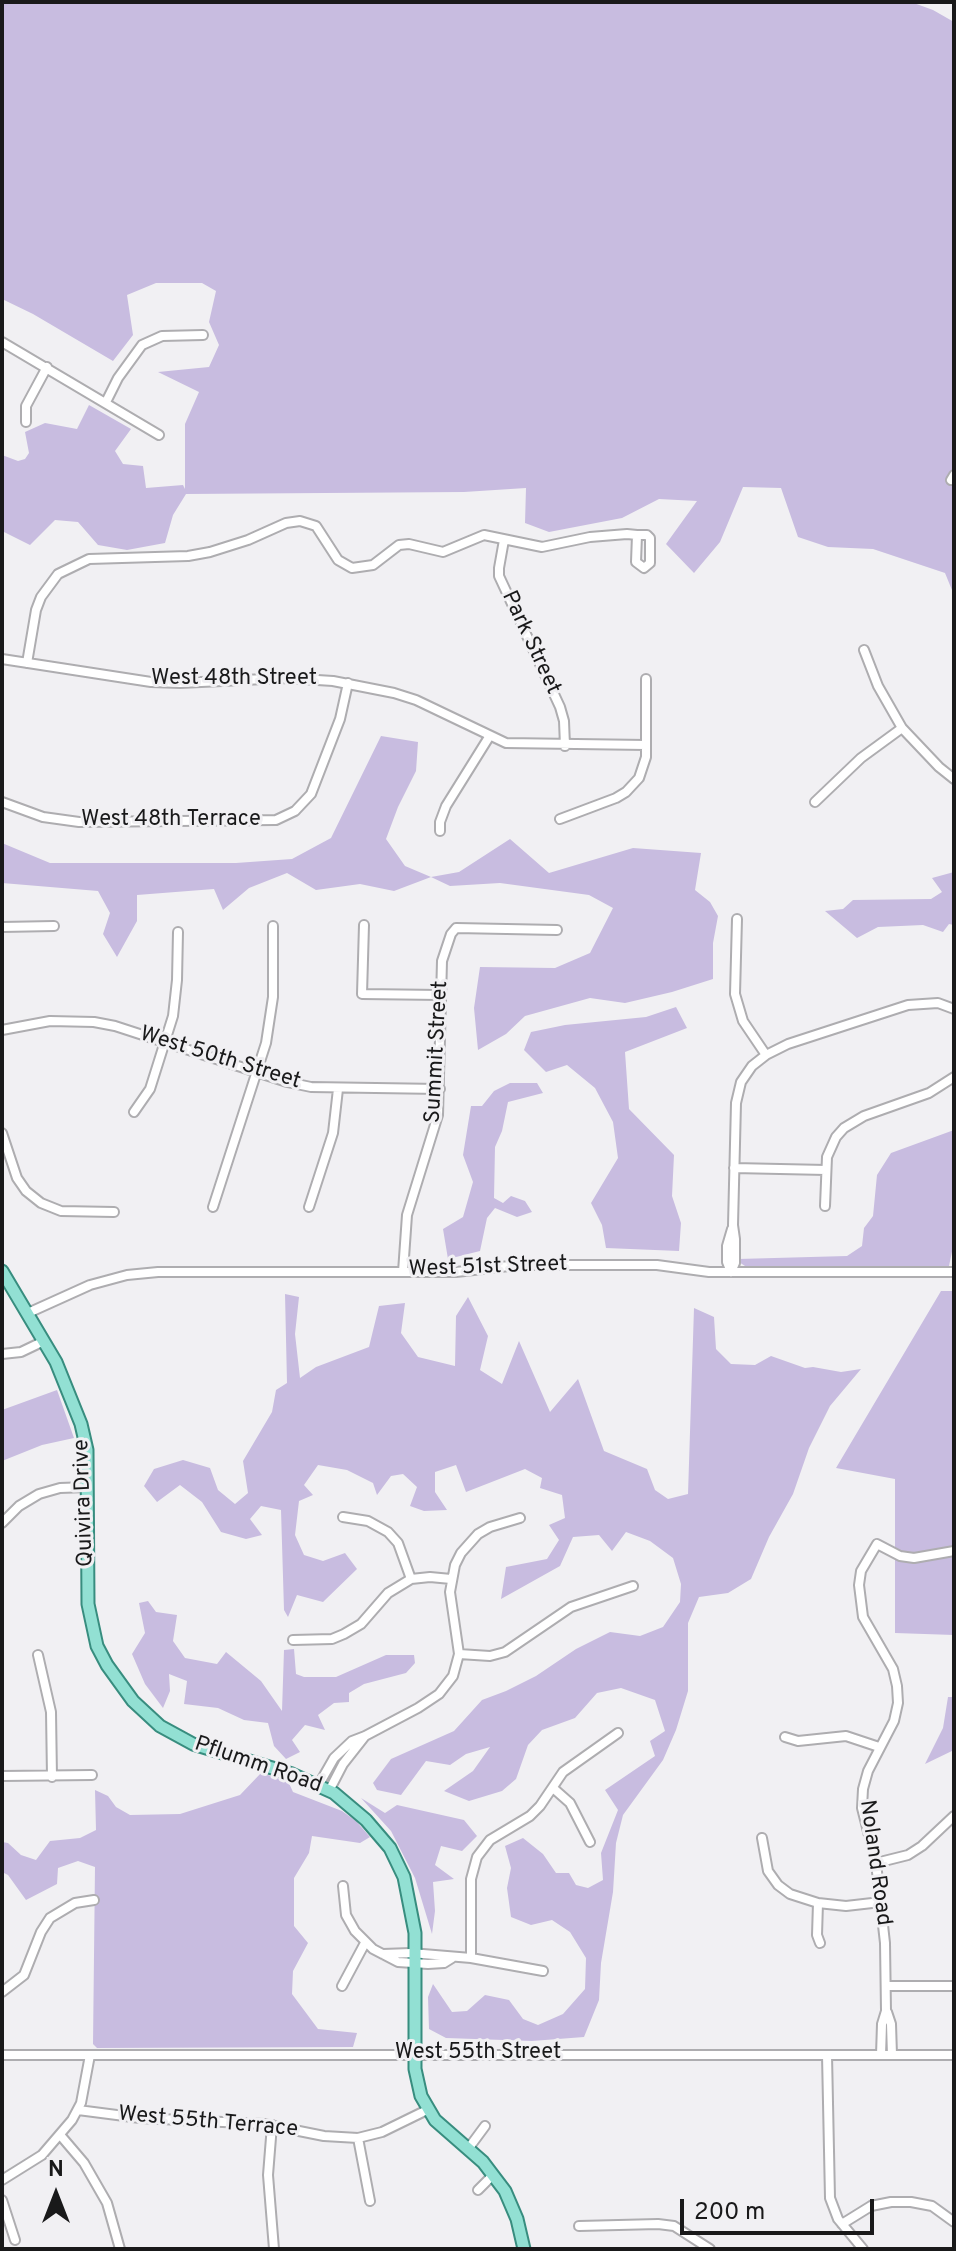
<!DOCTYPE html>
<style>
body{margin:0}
#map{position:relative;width:956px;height:2251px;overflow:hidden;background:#f1f0f3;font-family:Overpass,sans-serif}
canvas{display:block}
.frame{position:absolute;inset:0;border:4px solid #19191a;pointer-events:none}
.north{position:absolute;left:16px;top:2155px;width:80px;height:80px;-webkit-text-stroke:6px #f1f0f3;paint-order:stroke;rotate:0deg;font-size:22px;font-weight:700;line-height:32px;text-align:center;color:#19191a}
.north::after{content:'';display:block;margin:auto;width:28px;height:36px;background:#19191a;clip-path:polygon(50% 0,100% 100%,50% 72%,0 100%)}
.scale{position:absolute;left:680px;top:2199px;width:194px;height:36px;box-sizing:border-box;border:4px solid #19191a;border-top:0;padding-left:10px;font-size:24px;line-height:28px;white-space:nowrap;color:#19191a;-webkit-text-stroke:6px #f1f0f3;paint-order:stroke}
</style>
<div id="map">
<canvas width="956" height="2251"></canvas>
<div class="frame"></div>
<div class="north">N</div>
<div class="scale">200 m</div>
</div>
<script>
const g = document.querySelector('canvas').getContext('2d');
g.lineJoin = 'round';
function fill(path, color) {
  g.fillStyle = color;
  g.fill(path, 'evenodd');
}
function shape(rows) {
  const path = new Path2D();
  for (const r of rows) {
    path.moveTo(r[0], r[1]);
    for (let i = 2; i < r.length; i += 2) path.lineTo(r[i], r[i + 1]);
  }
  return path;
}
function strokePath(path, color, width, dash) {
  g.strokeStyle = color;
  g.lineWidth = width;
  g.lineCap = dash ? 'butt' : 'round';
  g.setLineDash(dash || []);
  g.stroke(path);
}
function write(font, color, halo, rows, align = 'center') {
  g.font = font + ' Overpass,sans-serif';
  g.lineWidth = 6;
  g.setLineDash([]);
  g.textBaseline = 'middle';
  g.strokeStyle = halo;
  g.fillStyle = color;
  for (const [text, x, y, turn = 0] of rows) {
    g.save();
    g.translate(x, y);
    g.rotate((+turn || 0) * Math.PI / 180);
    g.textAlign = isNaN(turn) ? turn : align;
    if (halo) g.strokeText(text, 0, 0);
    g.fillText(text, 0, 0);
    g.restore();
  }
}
fill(shape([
 [2,2,911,2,933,10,954,22,954,595,945,573,873,549,828,547,798,537,781,488,743,487,720,542,694,573,666,544,697,501,659,499,622,518,549,532,525,523,526,488,464,492,186,494,173,515,165,543,127,550,98,545,78,522,55,520,30,545,2,531,2,455,18,461,25,459,29,453,25,432,45,423,77,429,89,405,131,429,115,451,123,464,143,466,146,488,183,485,185,489,185,424,199,392,158,372,209,367,219,345,209,322,216,291,202,283,156,283,127,295,133,335,113,361,33,314,2,299],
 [381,736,418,742,416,771,398,807,386,839,405,866,431,877,459,872,510,839,549,873,633,848,701,853,695,890,710,902,718,916,713,943,713,979,672,992,625,1003,590,998,525,1016,506,1034,478,1050,474,1008,480,967,555,968,590,953,613,908,589,895,500,883,450,886,431,877,394,891,360,884,316,890,287,873,249,888,223,910,214,889,137,895,137,921,117,957,103,934,110,913,98,891,2,883,2,843,50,863,236,863,292,859,331,838],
 [954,872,954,925,949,924,943,932,923,925,878,927,857,938,825,911,843,909,853,900,931,899,942,892,932,878],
 [676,1007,687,1028,625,1052,629,1109,674,1155,672,1196,681,1223,679,1251,606,1248,602,1225,591,1203,618,1158,613,1122,595,1088,567,1065,546,1072,524,1050,531,1032,565,1025,646,1017],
 [510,1083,537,1083,543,1093,508,1102,502,1131,495,1147,494,1198,503,1203,511,1196,525,1201,532,1212,517,1217,495,1208,487,1218,480,1251,448,1259,443,1229,463,1217,473,1182,463,1155,471,1106,482,1106,494,1091],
 [954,1130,954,1242,949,1266,745,1266,739,1262,738,1259,847,1256,862,1246,864,1228,873,1216,877,1175,891,1153],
 [941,1291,954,1291,954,1635,895,1633,895,1479,836,1468],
 [285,1294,299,1297,295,1334,300,1378,316,1367,369,1347,379,1306,405,1303,401,1333,418,1357,455,1366,456,1316,468,1297,488,1336,480,1370,502,1384,519,1341,550,1412,578,1379,604,1451,647,1469,655,1490,668,1499,688,1494,694,1308,714,1317,716,1349,731,1364,755,1365,771,1356,805,1368,813,1367,841,1372,861,1369,830,1406,809,1448,793,1494,769,1537,751,1579,728,1593,699,1597,688,1623,688,1691,676,1730,663,1760,623,1815,616,1843,613,1892,601,1963,599,2000,584,2037,532,2041,446,2038,429,2029,428,1997,433,1984,452,2012,467,2011,485,1995,509,2000,523,2019,538,2025,563,2014,585,1989,586,1958,570,1932,552,1920,531,1925,511,1917,507,1888,511,1868,505,1846,523,1838,543,1854,556,1873,569,1873,576,1885,588,1888,603,1880,601,1853,618,1810,605,1790,655,1756,650,1741,665,1731,655,1700,621,1688,597,1693,575,1718,542,1730,528,1745,516,1779,502,1791,469,1801,444,1791,473,1771,490,1747,466,1754,450,1765,426,1761,401,1795,377,1790,373,1783,391,1759,454,1731,482,1700,506,1691,536,1676,576,1649,610,1632,640,1636,663,1627,680,1602,681,1584,673,1558,650,1541,626,1532,612,1551,599,1535,573,1537,560,1566,501,1599,506,1567,547,1559,559,1540,549,1525,565,1518,562,1495,540,1488,542,1478,525,1469,466,1492,456,1465,435,1472,435,1492,447,1510,424,1511,410,1506,417,1487,403,1474,391,1476,377,1495,373,1483,347,1470,318,1465,304,1485,313,1495,299,1501,295,1535,304,1555,323,1561,345,1553,357,1569,323,1602,297,1595,288,1617,284,1610,281,1510,261,1506,250,1519,262,1535,246,1539,221,1532,202,1502,180,1485,157,1502,144,1486,154,1469,183,1460,210,1468,218,1490,235,1504,248,1493,243,1461,272,1412,276,1390,287,1383],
 [57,1390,74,1438,42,1445,2,1461,2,1410],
 [148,1601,156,1612,177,1615,173,1641,185,1658,217,1664,226,1652,261,1681,282,1711,284,1650,294,1649,296,1674,304,1677,336,1677,386,1655,414,1655,415,1663,406,1673,364,1684,349,1693,349,1702,334,1703,318,1715,325,1730,305,1725,292,1740,300,1752,286,1759,274,1746,268,1723,244,1720,218,1708,184,1704,187,1681,169,1674,170,1691,163,1708,145,1684,132,1654,145,1633,139,1603],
 [948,1697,954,1697,954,1750,925,1764,943,1728],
 [261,1773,288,1781,293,1792,342,1811,356,1821,370,1837,360,1843,312,1836,309,1853,294,1878,294,1926,308,1943,293,1971,292,1994,318,2029,357,2033,353,2047,97,2048,93,2044,95,1867,78,1861,58,1868,57,1884,26,1900,8,1875,2,1872,2,1842,8,1843,21,1855,36,1860,50,1841,80,1838,96,1830,95,1790,108,1796,116,1807,130,1815,180,1814,240,1795],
 [361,1798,385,1813,397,1805,464,1820,477,1836,462,1851,441,1846,435,1865,454,1879,433,1882,435,1911,432,1934,415,1878,391,1831]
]), '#c8bce0');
const minor = shape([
 [2,342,159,435],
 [106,402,118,378,142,345,162,336,203,335],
 [26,422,26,406,47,367],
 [951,480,954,475],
 [504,540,499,568,499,576,560,707,564,721,565,746],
 [864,650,878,686,902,728,939,767,954,779],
 [2,659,151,682,180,683,286,678,333,681,394,693,416,700,506,743,646,745],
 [27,663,36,610,41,597,58,574,89,559,188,556,210,552,248,540,286,523,300,521,316,526,338,560,352,568,373,565,399,545,409,544,443,552,484,535,542,547,590,537,627,534,637,535,647,535,650,538,650,563,644,568,636,562,637,535],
 [2,802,43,817,79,822,276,820,295,811,311,794,340,719,348,683],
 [815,802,861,758,902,728],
 [560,819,616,798,626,792,639,778,646,757,646,679],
 [440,831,440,822,446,806,489,737],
 [737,919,735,994,743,1021,766,1055],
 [364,925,362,994,441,995],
 [2,927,54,926],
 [2,1030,50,1021,94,1022,115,1026,287,1082,311,1087,440,1089],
 [134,1112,150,1089,173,1016,177,980,178,932],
 [2,1133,17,1178,26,1191,41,1203,61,1211,114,1212],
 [734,1168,826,1170],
 [825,1206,827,1157,836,1137,844,1128,864,1116,929,1093,954,1077],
 [213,1207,266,1043,273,997,273,926],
 [309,1207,333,1133,338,1089],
 [403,1272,407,1215,438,1115,442,961,451,934,456,928,557,930],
 [731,1272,735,1263,735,1239,733,1225,736,1103,741,1082,752,1066,766,1055,788,1044,908,1005,938,1003,954,1009],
 [731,1272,727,1262,727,1246,732,1229],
 [28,1313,90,1285,127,1275,158,1272,456,1272,518,1265,657,1265,709,1272,954,1272],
 [2,1354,21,1352,44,1341],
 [343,1517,368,1521,388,1532,398,1543,411,1579],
 [2,1523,19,1506,39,1494,60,1488,88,1487],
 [293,1640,332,1639,344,1634,361,1624,388,1593,411,1579,430,1577,451,1579],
 [459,1654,490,1656,505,1652,571,1607,633,1586],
 [38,1655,51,1712,52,1777],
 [785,1737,798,1741,846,1736,879,1747],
 [2,1776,92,1775],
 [318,1786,334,1758,352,1741,365,1736,418,1708,439,1694,453,1676,459,1654,450,1592,455,1565,461,1553,478,1534,490,1527,520,1518],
 [553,1788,570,1803,590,1842],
 [329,1791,343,1764,365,1736],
 [762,1838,768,1871,778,1885,790,1894,818,1903,846,1906,881,1902],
 [876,1863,908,1855,922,1846,954,1816],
 [343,1886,346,1915,355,1931,373,1949,398,1962,428,1964,444,1963,452,1958],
 [818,1903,817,1935,820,1943],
 [383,1954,411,1953,471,1958,543,1971],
 [471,1958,471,1879,477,1857,490,1840,530,1816,540,1806,563,1772,618,1733],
 [342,1986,365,1943],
 [886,1986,954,1986],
 [2,1992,24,1975,41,1932,50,1918,75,1903,94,1900],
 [887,2012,891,2024,892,2055],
 [2,2055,954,2055],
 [827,2055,830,2198,838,2219,863,2249],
 [881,2055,882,2024,886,2011,885,1943,876,1863,862,1808,863,1789,868,1771,894,1721,898,1703,897,1686,893,1669,863,1617,859,1585,861,1571,877,1544,900,1556,914,1558,954,1551],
 [78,2110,140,2118,264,2124,324,2136,358,2138,382,2132,429,2109],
 [272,2125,268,2175,274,2249],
 [61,2136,84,2163,107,2203,120,2249],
 [358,2138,370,2201],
 [468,2149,485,2126],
 [2,2180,42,2155,72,2120,81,2103,90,2055],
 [478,2190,493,2175],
 [2,2200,15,2240],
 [842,2224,871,2206,891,2202,911,2202,932,2206,954,2222],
 [579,2226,658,2224,674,2226,710,2249]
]);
const major = shape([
 [2,1271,56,1362,81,1424,87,1450,88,1604,97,1646,107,1665,133,1701,160,1726,193,1744,292,1774,334,1793,366,1820,390,1848,404,1877,415,1933,415,2069,421,2096,435,2120,483,2162,505,2191,517,2219,524,2249]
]);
strokePath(minor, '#aeadb0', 12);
strokePath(major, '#388d7f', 15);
strokePath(minor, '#fff', 8);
strokePath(major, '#92e0d3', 11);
write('22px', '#19191a', '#f1f0f3', [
 ["Park Street",530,643,65],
 ["West 48th Street",234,680],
 ["West 48th Terrace",171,821],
 ["Summit Street",438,1052,-87],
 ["West 50th Street",220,1059,17],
 ["West 51st Street",488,1268,-2],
 ["Quivira Drive",85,1503,-92],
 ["Pflumm Road",258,1766,19],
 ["Noland Road",874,1863,82],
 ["West 55th Street",478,2054],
 ["West 55th Terrace",208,2123,5]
]);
</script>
